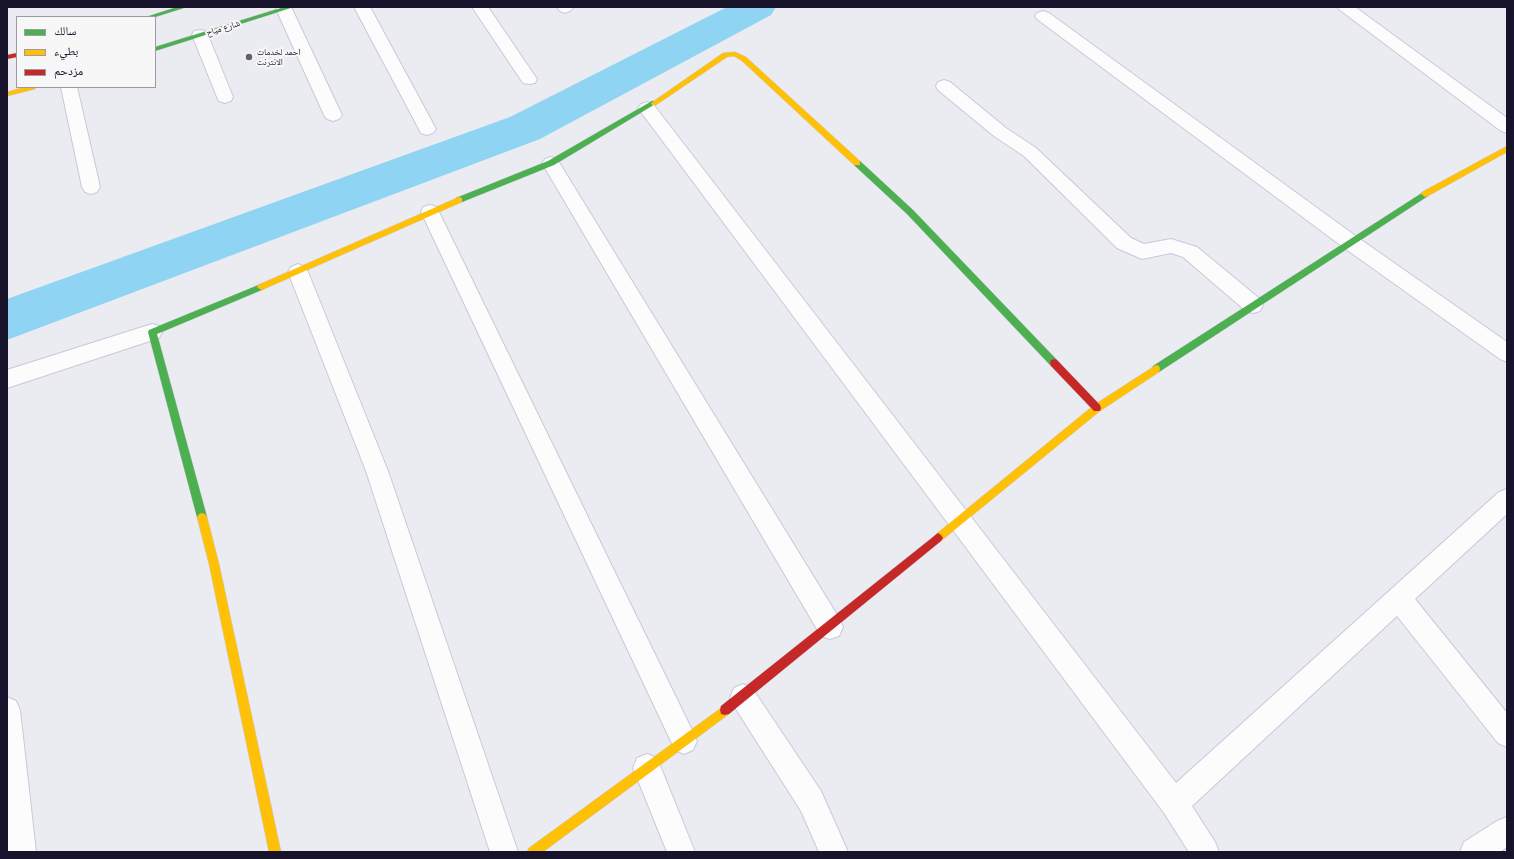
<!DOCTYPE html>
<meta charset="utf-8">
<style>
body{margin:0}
#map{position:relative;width:1514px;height:859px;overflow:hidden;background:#ebebf2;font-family:Mulish,"Noto Naskh Arabic",sans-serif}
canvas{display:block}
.frame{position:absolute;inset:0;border:8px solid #16132a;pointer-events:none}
.legend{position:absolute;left:16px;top:16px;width:140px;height:72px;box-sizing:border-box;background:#f7f7f7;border:1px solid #9d9ca5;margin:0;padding:5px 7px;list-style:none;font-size:12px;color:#16132a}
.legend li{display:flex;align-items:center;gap:8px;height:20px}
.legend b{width:20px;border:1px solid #9d9ca5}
</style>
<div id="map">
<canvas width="1514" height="859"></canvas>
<div class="frame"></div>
<ul class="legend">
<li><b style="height:5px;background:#4caf50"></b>سالك</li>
<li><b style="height:5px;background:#ffc107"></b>بطيء</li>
<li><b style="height:5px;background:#c62828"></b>مزدحم</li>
</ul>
</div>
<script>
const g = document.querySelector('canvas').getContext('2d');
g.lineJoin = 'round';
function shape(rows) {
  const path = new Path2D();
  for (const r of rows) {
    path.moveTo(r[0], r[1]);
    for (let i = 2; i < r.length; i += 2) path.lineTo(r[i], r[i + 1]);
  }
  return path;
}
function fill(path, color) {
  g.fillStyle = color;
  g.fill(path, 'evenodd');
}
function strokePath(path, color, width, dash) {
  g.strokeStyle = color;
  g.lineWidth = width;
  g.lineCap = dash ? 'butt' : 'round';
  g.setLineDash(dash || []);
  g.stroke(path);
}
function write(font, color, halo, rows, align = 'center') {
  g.font = font + ' Mulish,"Noto Naskh Arabic",sans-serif';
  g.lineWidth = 4;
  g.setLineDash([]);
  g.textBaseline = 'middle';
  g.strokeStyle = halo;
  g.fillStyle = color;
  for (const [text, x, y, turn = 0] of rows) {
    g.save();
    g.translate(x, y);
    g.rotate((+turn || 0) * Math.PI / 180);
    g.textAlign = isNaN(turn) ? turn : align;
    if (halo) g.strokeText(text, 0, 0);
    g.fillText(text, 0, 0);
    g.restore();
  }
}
fill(shape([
 [727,7,776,7,771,15,540,139,7,340,7,299,510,117,727,7]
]), '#8fd5f3');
const street = shape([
 [278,7,290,7,292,9,342,115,339,119,333,121,327,119,324,115,276,9,278,7],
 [354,7,370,7,436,129,433,133,427,135,421,133,354,7],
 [472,7,488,7,537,79,535,83,529,84,523,83,472,7],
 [557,7,573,7,573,8,570,11,565,13,560,11,557,7],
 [1337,7,1355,7,1507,118,1507,133,1501,131,1340,10,1337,7],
 [1043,11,1049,13,1357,237,1507,342,1507,362,1500,359,1343,247,1037,19,1035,16,1037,13,1043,11],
 [200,30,206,31,208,35,233,97,231,101,225,103,219,101,217,97,192,35,194,31,200,30],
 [944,80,950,82,1006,128,1036,148,1131,238,1144,244,1171,239,1197,247,1260,299,1263,305,1260,311,1253,313,1246,311,1183,257,1171,253,1142,259,1117,248,1024,156,994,136,938,90,936,86,938,82,944,80],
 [61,87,77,87,100,187,97,192,91,194,85,192,82,187,61,87],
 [647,102,653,104,1176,783,1499,492,1507,489,1507,514,1415,599,1507,713,1507,747,1498,743,1397,616,1192,806,1215,842,1219,852,1189,852,1164,813,641,112,638,108,641,104,647,102],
 [551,157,557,159,839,618,843,627,839,636,830,639,821,636,542,163,545,159,551,157],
 [430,205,437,207,439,212,693,732,697,741,693,750,684,754,675,750,421,212,423,207,430,205],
 [298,264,305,267,308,272,388,471,518,852,490,852,366,471,288,272,291,267,298,264],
 [152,324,159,326,162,332,159,338,7,388,7,370,152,324],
 [743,684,752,688,821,791,848,852,819,852,801,811,734,706,730,697,734,688,743,684],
 [7,697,16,701,20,710,36,852,8,852,7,697],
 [647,754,657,758,695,852,667,852,633,768,637,758,647,754],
 [1507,817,1507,847,1500,852,1460,852,1464,842,1497,821,1507,817]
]);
const fast = shape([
 [177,7,187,7,155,17,146,17,177,7],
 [284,7,294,7,155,51,155,47,284,7],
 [652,101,656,101,657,103,554,165,462,202,456,202,455,200,456,198,548,161,652,101],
 [857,160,860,161,913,210,1057,360,1058,363,1057,366,1051,366,907,214,854,165,854,161,857,160],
 [1425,191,1429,194,1428,196,1159,372,1153,372,1152,369,1153,366,1425,191],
 [261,284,264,285,265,287,264,289,157,334,207,517,205,520,202,521,199,520,197,517,148,332,149,330,261,284]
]);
const slow = shape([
 [735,52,746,57,860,161,860,165,854,165,742,61,734,56,727,57,656,105,652,105,651,103,723,53,735,52],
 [25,87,36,87,35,89,7,96,7,92,25,87],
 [1507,146,1507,152,1428,196,1425,197,1421,194,1422,192,1507,146],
 [459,197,462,198,462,202,264,289,261,290,257,287,258,285,459,197],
 [1156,365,1159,366,1160,369,1159,372,1100,411,941,541,938,543,935,541,933,538,935,535,1094,405,1156,365],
 [202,513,205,514,207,517,219,564,281,852,269,852,209,564,197,517,199,514,202,513],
 [725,705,729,706,730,710,729,714,543,852,527,852,529,848,725,705]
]);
const jam = shape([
 [17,53,17,57,7,59,7,55,17,53],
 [1054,359,1057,360,1100,405,1101,408,1100,411,1094,411,1051,366,1050,363,1051,360,1054,359],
 [938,533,941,535,943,538,941,541,729,714,725,715,721,714,720,710,721,706,938,533]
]);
strokePath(street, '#cac8d9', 2);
strokePath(fast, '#cac8d9', 1);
strokePath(slow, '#cac8d9', 1);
strokePath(jam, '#cac8d9', 1);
fill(street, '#fcfcfd');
fill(fast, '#4caf50');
fill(slow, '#ffc107');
fill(jam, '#c62828');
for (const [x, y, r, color] of [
 [249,57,4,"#615f70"]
]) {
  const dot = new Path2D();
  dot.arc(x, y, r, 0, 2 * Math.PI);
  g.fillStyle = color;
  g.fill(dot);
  strokePath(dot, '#f7f7f7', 1.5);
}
write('9px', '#16132a', '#f7f7f7', [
 ["شارع مياح",223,28,-17]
]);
write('9px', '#16132a', '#f7f7f7', [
 ["احمد لخدمات",257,52],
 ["الانترنت",257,62]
], 'left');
</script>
